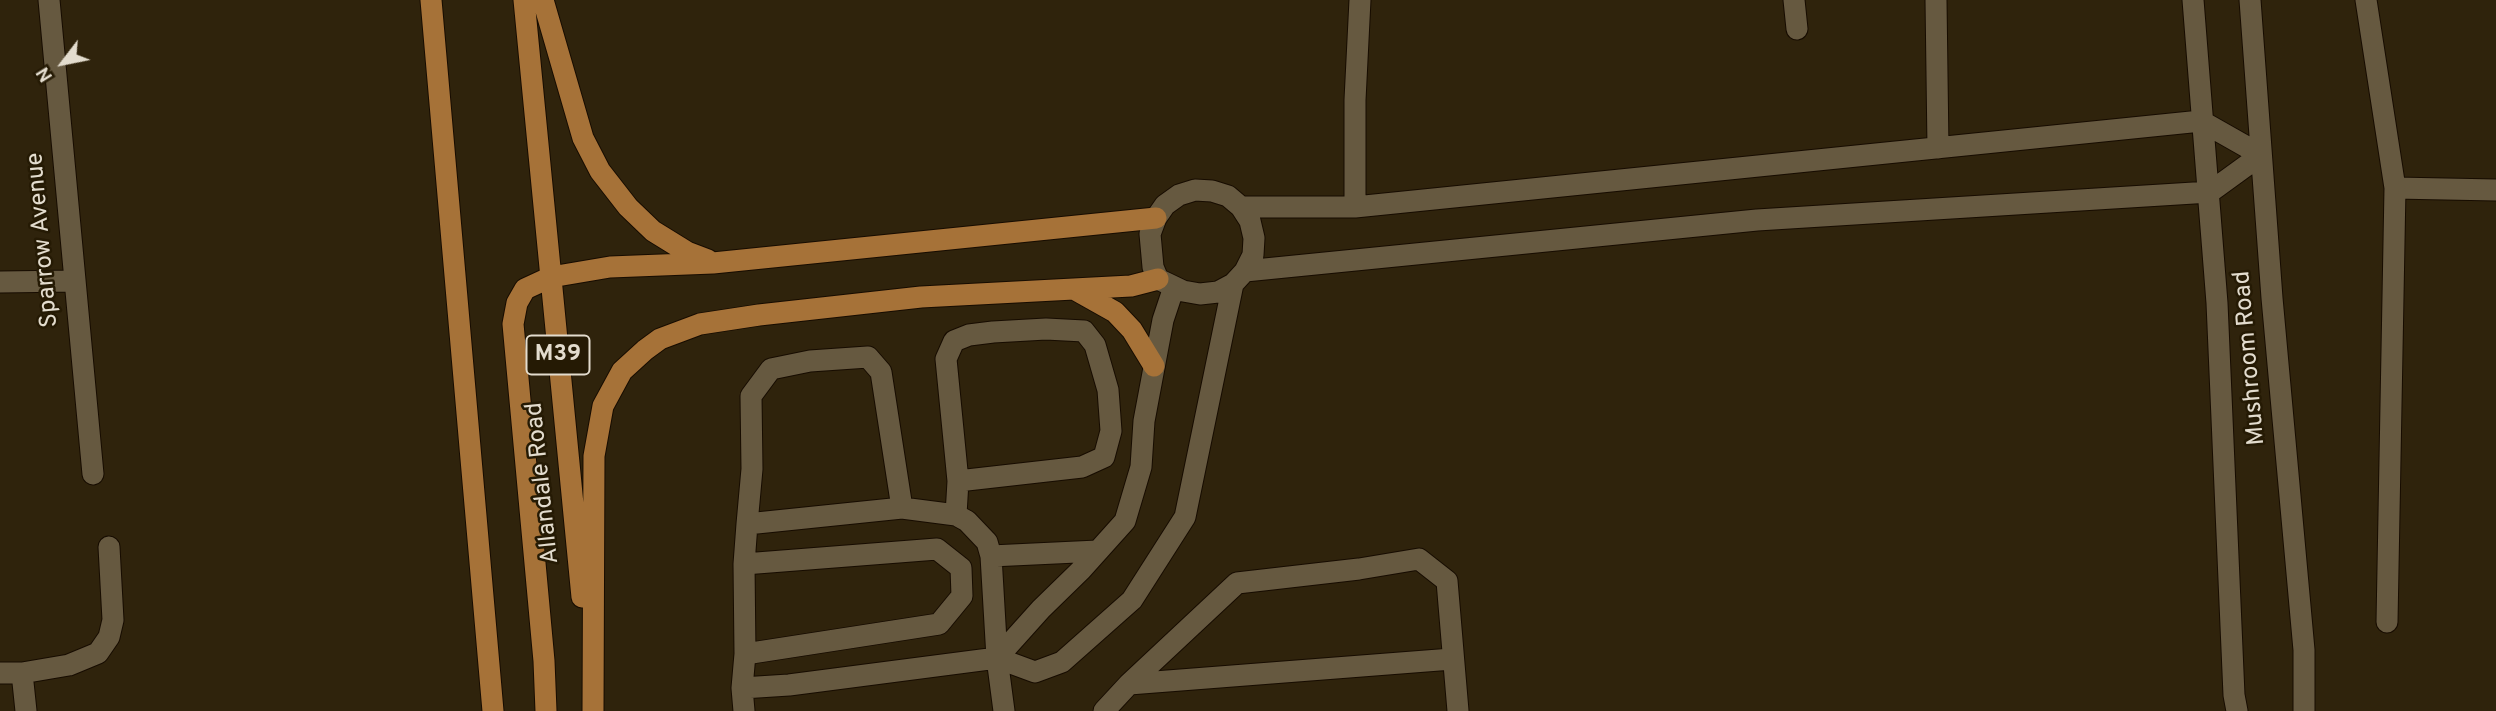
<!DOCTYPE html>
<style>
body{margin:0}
#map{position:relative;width:2496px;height:711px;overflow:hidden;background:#2f230c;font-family:Overpass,sans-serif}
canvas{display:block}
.north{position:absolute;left:28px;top:28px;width:70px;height:70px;-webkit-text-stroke:5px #251a04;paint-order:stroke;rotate:238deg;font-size:19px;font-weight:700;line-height:28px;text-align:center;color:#e3dcce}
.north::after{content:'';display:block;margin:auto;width:24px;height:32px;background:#e3dcce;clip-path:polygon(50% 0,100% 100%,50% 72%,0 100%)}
</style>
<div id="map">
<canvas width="2496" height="711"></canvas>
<div class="north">N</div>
</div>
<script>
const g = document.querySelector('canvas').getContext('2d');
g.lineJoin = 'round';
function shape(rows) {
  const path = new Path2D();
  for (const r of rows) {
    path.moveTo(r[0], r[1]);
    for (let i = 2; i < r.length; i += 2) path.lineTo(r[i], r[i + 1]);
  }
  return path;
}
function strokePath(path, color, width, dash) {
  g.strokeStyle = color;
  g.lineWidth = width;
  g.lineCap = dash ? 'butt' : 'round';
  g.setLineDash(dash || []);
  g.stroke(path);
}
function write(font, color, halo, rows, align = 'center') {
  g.font = font + ' Overpass,sans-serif';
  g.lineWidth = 5;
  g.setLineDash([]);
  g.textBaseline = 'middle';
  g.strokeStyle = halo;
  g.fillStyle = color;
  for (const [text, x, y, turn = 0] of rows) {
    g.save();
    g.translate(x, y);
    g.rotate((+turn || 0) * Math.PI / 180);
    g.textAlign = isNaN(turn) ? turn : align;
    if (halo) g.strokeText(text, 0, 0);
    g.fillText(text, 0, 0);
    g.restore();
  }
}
const minor = shape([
 [49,0,93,474],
 [1794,0,1797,29],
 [1936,0,1938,148],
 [2193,0,2217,303,2234,695,2237,711],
 [2250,0,2272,298,2304,650,2304,711],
 [2366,0,2395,188,2387,622],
 [2395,188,2496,190],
 [1195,190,1212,191,1228,196,1241,207,1250,221,1254,238,1253,255,1245,271,1233,284,1218,292,1200,294,1183,291,1158,279,1153,267,1150,234,1156,218,1165,205,1179,195,1195,190],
 [1241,207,1355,207,2201,121,2261,155,2210,192,1757,220,1245,271],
 [1355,207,1355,100,1360,0],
 [0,282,74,281],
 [956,515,958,481,946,359,954,341,969,335,993,332,1046,329,1084,331,1095,345,1108,390,1111,431,1104,457,1082,467,958,481],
 [747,524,752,469,751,396,771,369,810,361,868,357,881,372,902,508],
 [991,556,1098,551],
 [744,564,937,549,961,568,962,596,939,624,745,654],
 [997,658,1041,609,1081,570,1125,521,1141,467,1144,421,1163,320,1174,287],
 [0,673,22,673,69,665,98,653,109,637,113,620,109,547],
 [22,673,26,711],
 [1129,684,1452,659],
 [742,688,744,711],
 [1004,711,997,658,991,556,987,542,967,521,956,515,902,508,747,524,744,564,745,654,742,688,789,685,997,658,1035,672,1062,662,1132,600,1185,517,1233,284],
 [1104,711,1129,684,1237,583,1359,569,1419,559,1447,581,1458,711]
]);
const major = shape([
 [431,0,493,711],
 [524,0,582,597],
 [543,0,583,138,600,171,628,207,653,231,687,252,708,260],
 [1074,289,1115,312,1132,330,1154,366],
 [546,711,544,661,513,324,517,303,525,289,551,277,610,267,713,263,1156,218],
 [593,711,594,456,603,406,622,371,645,350,660,339,700,324,759,315,921,297,1131,286,1158,279]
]);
strokePath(minor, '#170c00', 23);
strokePath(major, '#170c00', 23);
strokePath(minor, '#665940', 21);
strokePath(major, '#a67238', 21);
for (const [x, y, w] of [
 [558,355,63]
]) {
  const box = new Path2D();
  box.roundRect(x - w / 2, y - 19.5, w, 39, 5);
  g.fillStyle = '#251a04';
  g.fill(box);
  strokePath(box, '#e3dcce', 2);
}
write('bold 23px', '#e3dcce', null, [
 ["M39",558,355]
]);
write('24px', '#e3dcce', '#251a04', [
 ["Sparrow Avenue",44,240,-95],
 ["Mushroom Road",2251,358,-95],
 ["Allandale Road",544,483,-96]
]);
</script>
